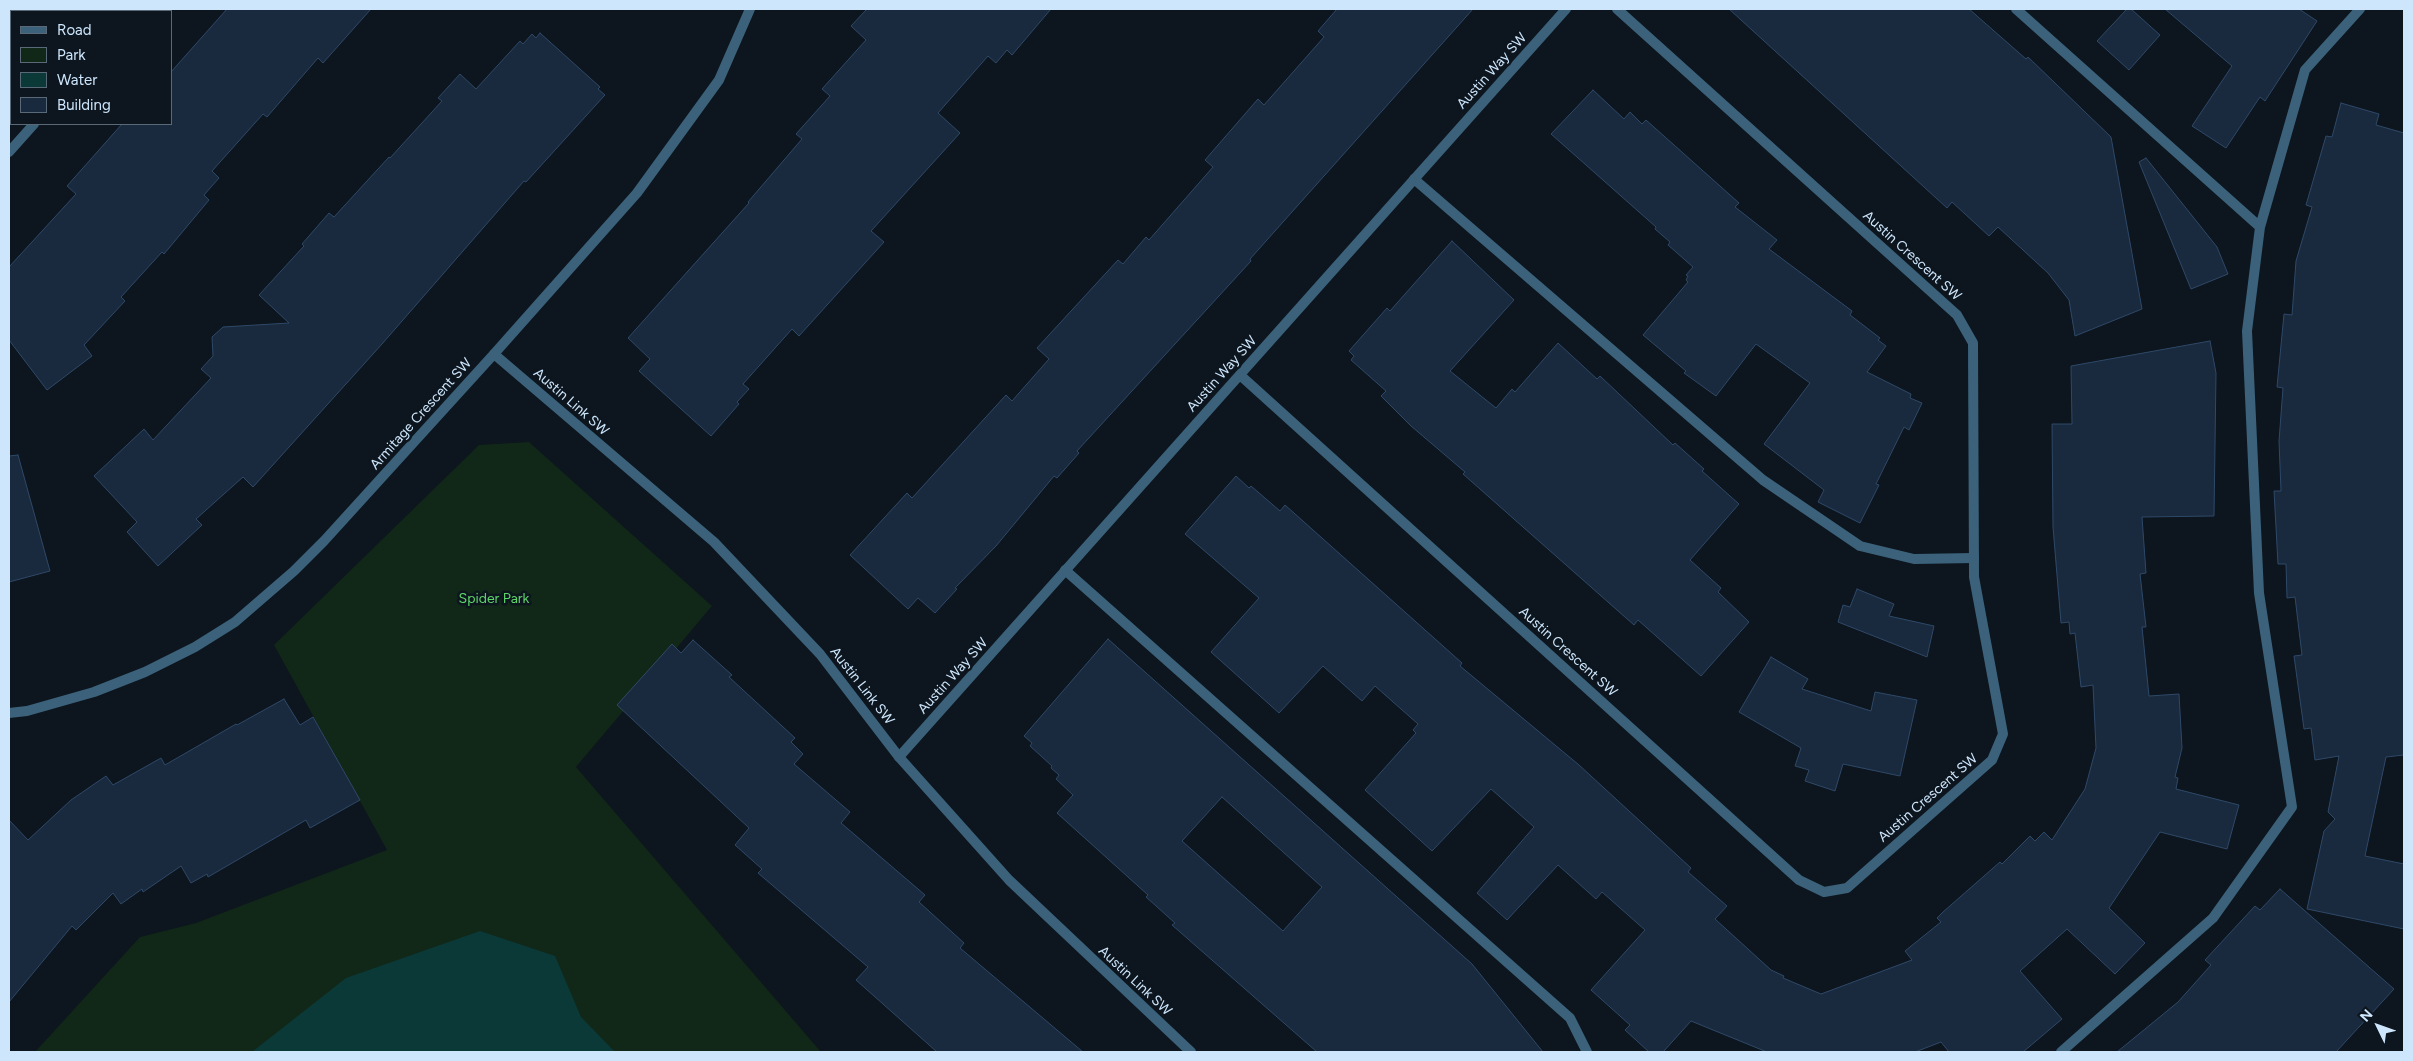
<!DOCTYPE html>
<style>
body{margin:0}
#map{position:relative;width:2413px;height:1061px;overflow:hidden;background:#0d151e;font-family:Figtree,sans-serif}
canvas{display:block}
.frame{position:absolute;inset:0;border:10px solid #cde6fc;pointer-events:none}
.legend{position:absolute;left:10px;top:10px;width:162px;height:115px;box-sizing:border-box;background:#0d151e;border:1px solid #5a6977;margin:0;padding:6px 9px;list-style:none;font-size:15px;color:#cde6fc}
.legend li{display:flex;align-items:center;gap:10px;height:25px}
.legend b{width:25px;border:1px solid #5a6977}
.north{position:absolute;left:2353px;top:1001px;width:50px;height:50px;-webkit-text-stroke:4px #0d151e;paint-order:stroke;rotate:312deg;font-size:14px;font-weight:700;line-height:20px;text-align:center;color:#cde6fc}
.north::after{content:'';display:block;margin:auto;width:18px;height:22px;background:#cde6fc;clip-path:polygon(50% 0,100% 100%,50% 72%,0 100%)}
</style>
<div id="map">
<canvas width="2413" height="1061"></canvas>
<div class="frame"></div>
<ul class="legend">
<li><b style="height:6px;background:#3b627a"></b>Road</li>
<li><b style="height:14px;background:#112718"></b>Park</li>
<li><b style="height:14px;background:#0b3938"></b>Water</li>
<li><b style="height:14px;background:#1a2a3e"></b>Building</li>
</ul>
<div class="north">N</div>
</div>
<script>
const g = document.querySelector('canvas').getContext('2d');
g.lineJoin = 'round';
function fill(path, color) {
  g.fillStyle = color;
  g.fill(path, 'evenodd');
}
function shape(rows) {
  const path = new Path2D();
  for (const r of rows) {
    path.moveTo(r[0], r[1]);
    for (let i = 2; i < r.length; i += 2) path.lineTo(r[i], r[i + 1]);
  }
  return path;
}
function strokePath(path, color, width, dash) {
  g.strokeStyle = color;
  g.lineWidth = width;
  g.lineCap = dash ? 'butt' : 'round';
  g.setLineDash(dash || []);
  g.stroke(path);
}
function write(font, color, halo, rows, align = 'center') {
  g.font = font + ' Figtree,sans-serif';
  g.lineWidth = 5;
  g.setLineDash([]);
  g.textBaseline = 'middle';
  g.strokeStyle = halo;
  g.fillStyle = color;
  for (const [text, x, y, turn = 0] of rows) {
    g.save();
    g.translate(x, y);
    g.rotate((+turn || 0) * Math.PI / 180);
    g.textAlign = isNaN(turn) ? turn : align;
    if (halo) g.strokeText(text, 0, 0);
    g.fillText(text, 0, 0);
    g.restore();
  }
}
fill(shape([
 [529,442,712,606,576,767,821,1052,35,1052,140,937,196,923,387,850,274,645,479,445]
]), '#112718');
fill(shape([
 [480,931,555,956,581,1017,615,1052,252,1052,346,978]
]), '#0b3938');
const building = shape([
 [227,9,371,9,323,63,318,58,267,117,263,114,212,171,219,178,204,195,209,200,164,254,162,252,121,297,125,301,84,345,92,356,47,390,9,340,9,267,76,194,67,186,122,124,171,124,171,72,227,9],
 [867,9,1051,9,1012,55,1007,50,996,63,988,56,938,113,960,133,871,231,884,242,799,336,792,329,743,384,749,389,737,402,739,404,711,436,639,371,650,359,628,338,749,203,748,202,802,139,796,134,830,96,822,89,866,40,851,26,867,9],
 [1337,9,1473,9,1250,259,1251,261,1077,451,1079,453,1057,478,1054,476,996,546,955,588,957,589,935,613,918,598,908,609,850,555,907,493,912,498,1006,395,1012,401,1049,359,1037,348,1118,260,1123,264,1146,237,1149,240,1213,167,1205,160,1258,99,1264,105,1324,37,1318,31,1337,9],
 [1729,9,1969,9,2026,59,2028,57,2111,137,2142,309,2075,336,2069,300,2048,273,1998,227,1989,236,1952,202,1947,208,1729,9],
 [2127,9,2131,9,2160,35,2129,70,2097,41,2127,9],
 [2165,9,2299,9,2317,21,2265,101,2260,97,2226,148,2192,126,2232,66,2165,9],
 [540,33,600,87,598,89,605,95,526,182,524,181,382,344,253,487,243,477,196,519,202,525,158,566,127,532,137,522,94,476,144,429,153,440,211,378,201,369,213,356,212,337,223,327,289,323,259,295,304,246,302,244,329,213,334,217,389,157,390,158,442,101,438,98,460,74,476,89,520,41,523,44,532,34,536,38,540,33],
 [1593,90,1624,119,1630,112,1642,124,1646,120,1739,203,1735,207,1777,240,1769,249,1852,311,1850,315,1880,338,1878,340,1886,346,1867,372,1911,394,1910,398,1922,403,1909,430,1904,427,1876,484,1879,485,1860,523,1818,502,1824,490,1764,444,1810,383,1756,344,1716,396,1684,373,1686,371,1643,335,1688,282,1686,280,1688,276,1686,275,1693,267,1668,245,1670,242,1655,229,1656,227,1551,134,1593,90],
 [2341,103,2379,114,2376,125,2404,133,2404,755,2386,757,2365,856,2404,864,2404,929,2307,909,2324,831,2335,819,2328,812,2339,756,2315,760,2311,728,2304,729,2294,656,2302,655,2295,597,2287,598,2286,564,2278,564,2274,491,2281,491,2279,441,2283,388,2277,387,2284,314,2292,315,2296,261,2312,207,2306,205,2326,136,2332,137,2341,103],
 [2146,158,2217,247,2228,274,2191,289,2139,162,2146,158],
 [1452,241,1514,300,1450,371,1496,408,1512,389,1515,392,1558,343,1597,379,1600,376,1673,445,1675,443,1704,469,1702,471,1739,504,1690,560,1721,588,1718,592,1749,622,1701,676,1638,620,1634,625,1463,474,1465,472,1411,426,1381,396,1386,391,1351,360,1354,356,1349,351,1387,308,1390,311,1452,241],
 [2210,341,2216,373,2214,516,2142,517,2146,573,2140,574,2146,627,2142,627,2149,696,2179,694,2182,748,2175,777,2178,778,2176,789,2239,805,2227,849,2160,832,2109,908,2145,943,2115,974,2067,929,2020,971,2062,1019,2023,1052,1949,1052,1941,1042,1915,1052,1767,1052,1691,1021,1663,1052,1649,1052,1625,1030,1630,1025,1591,990,1645,930,1602,892,1596,899,1558,865,1507,920,1477,893,1534,827,1491,789,1432,851,1365,790,1416,733,1413,730,1418,724,1375,686,1362,701,1323,666,1279,713,1211,652,1259,598,1185,534,1236,476,1249,488,1251,486,1280,511,1285,505,1462,663,1460,666,1579,765,1691,868,1688,872,1727,906,1715,919,1771,970,1784,976,1783,978,1821,994,1912,960,1905,951,1941,922,1937,918,1943,912,2000,862,2002,864,2030,836,2035,841,2044,832,2052,840,2085,789,2096,748,2093,685,2081,687,2075,633,2070,634,2069,622,2061,623,2053,527,2052,424,2072,424,2071,366,2210,341],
 [18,455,50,571,9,582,9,456,18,455],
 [1857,589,1894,604,1889,616,1934,626,1927,657,1838,622,1843,605,1850,607,1857,589],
 [1108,639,1472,964,1543,1052,1317,1052,1172,925,1175,923,1146,897,1148,895,1057,813,1073,795,1056,779,1059,775,1051,768,1052,766,1030,746,1032,743,1024,736,1108,639],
 [1222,797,1322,887,1283,931,1182,841,1222,797],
 [693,640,732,675,729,677,795,738,791,742,803,754,794,764,850,812,841,823,925,895,919,902,964,943,960,948,1083,1052,937,1052,856,980,868,967,758,873,762,869,735,845,749,828,617,705,672,644,681,653,693,640],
 [1771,657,1808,679,1802,689,1871,711,1875,692,1917,700,1900,776,1843,764,1835,791,1805,781,1809,770,1795,766,1801,748,1739,712,1771,657],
 [284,699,300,725,313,717,360,800,310,828,306,820,208,877,207,874,191,883,181,866,143,892,142,889,121,904,113,893,76,930,72,926,9,1002,9,820,28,840,71,800,106,776,113,785,161,758,165,765,236,724,237,725,284,699],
 [2280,889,2394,989,2336,1052,2117,1052,2178,1002,2211,965,2205,960,2255,906,2260,910,2280,889]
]);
fill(building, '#1a2a3e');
strokePath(building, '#2e4968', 1);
strokePath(shape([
 [2016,9,2260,227],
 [1414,179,1763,480,1860,546,1914,559,1974,558],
 [1065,570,1570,1018,1587,1052],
 [2061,1052,2213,918,2292,807,2259,593,2247,331,2260,227,2305,70,2360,9]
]), '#3b627a', 10);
strokePath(shape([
 [134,11,136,9],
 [9,152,34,124],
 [494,354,637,193,719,80,750,9],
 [1240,375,1799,880,1824,892,1847,888,1992,760,2003,734,1974,577,1973,343,1957,315,1617,9],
 [899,757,1566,9]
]), '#3b627a', 10);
strokePath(shape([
 [9,713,27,711,94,692,145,672,195,647,235,622,294,571,324,541,494,354,714,542,820,654,899,757,1009,880,1191,1052]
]), '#3b627a', 10);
write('14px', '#cde6fc', '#0d151e', [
 ["Austin Way SW",1492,71,-48],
 ["Austin Crescent SW",1912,256,42],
 ["Austin Way SW",1222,374,-48],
 ["Austin Link SW",571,402,41],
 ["Armitage Crescent SW",421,414,-48],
 ["Austin Crescent SW",1568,652,42],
 ["Austin Way SW",953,676,-48],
 ["Austin Link SW",862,686,52],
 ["Austin Crescent SW",1928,798,-41],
 ["Austin Link SW",1135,981,43]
]);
write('14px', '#5ed769', '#0d151e', [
 ["Spider Park",494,599]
]);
</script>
